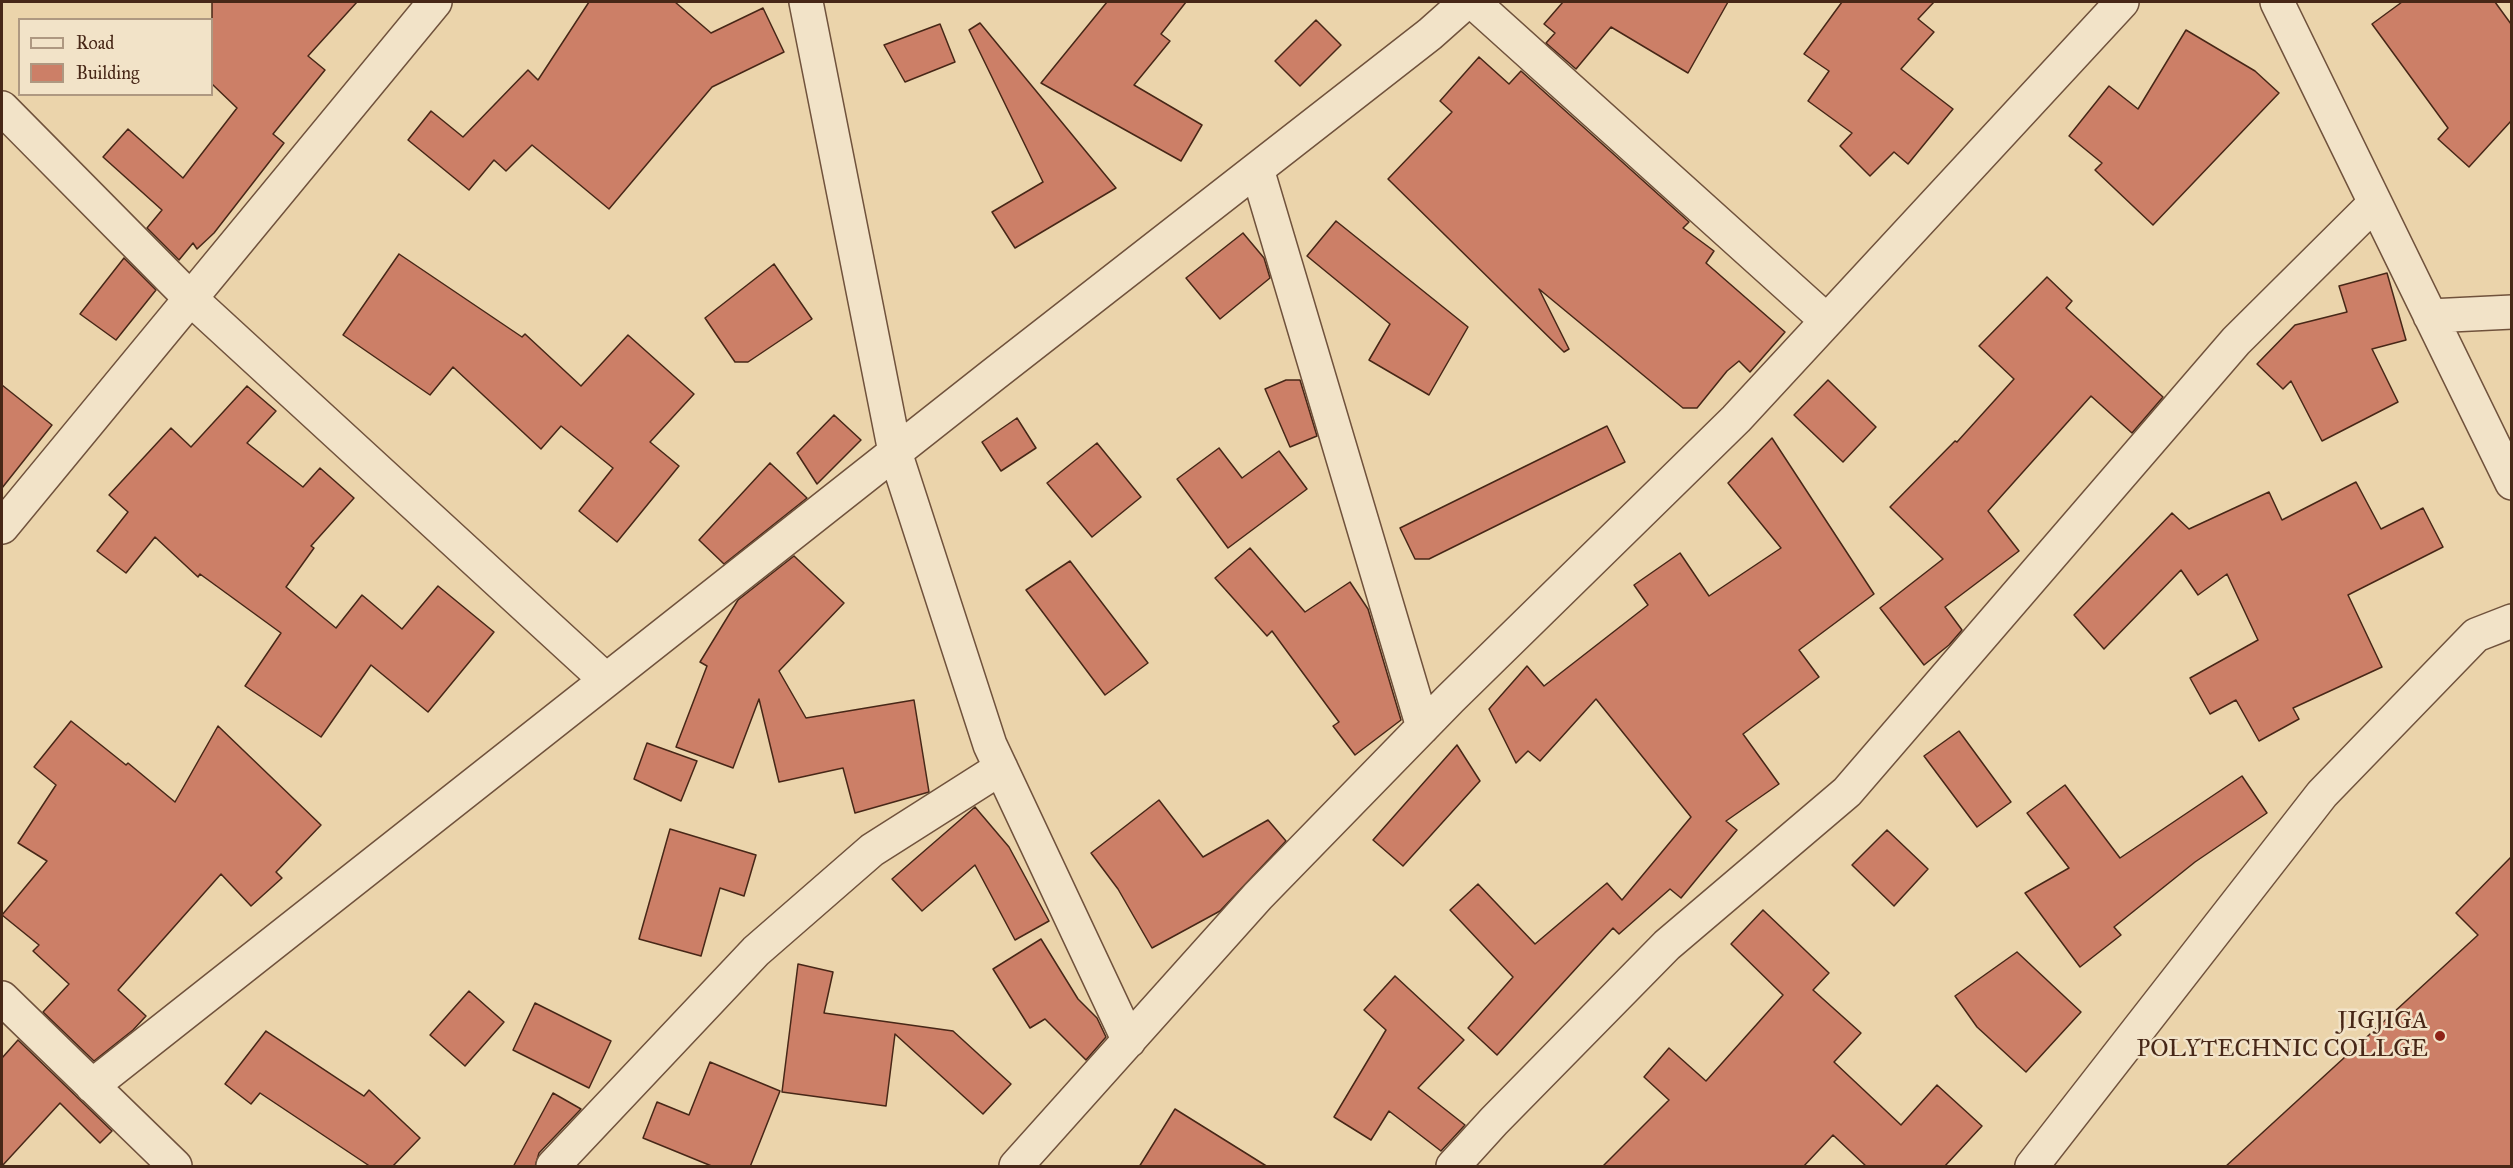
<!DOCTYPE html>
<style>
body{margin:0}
#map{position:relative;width:2513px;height:1168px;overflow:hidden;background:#ebd4ab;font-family:"IM FELL Great Primer",serif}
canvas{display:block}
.frame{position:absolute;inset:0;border:3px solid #472717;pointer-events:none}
.legend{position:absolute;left:18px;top:18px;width:195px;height:78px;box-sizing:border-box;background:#f2e3c8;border:2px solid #ae9881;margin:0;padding:8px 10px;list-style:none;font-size:18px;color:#472717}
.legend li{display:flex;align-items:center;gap:12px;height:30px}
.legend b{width:30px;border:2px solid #ae9881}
</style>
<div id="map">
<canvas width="2513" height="1168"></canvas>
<div class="frame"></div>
<ul class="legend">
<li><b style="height:8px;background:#f2e3c8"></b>Road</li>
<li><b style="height:16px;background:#cc7f67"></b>Building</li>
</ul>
</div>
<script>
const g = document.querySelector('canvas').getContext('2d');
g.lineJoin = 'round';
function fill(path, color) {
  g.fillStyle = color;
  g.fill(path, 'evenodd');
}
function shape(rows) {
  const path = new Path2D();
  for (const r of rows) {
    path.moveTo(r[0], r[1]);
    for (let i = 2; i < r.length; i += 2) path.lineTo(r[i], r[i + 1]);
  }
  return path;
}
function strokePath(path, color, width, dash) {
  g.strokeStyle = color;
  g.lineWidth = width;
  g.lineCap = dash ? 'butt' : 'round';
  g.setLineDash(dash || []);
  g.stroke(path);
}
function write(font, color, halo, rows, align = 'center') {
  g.font = font + ' "IM FELL Great Primer",serif';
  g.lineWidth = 5;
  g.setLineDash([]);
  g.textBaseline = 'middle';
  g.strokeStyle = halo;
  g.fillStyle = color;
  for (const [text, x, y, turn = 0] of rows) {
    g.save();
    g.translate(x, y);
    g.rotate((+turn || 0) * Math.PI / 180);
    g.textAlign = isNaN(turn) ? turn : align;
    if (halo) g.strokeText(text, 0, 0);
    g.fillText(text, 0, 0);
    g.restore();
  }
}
const building = shape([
 [212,2,357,2,308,56,325,70,273,134,284,143,214,233,197,249,193,243,179,260,147,228,162,210,103,157,128,129,183,178,237,108,212,84,212,2],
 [589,2,675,2,711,33,763,8,784,52,712,87,609,209,532,145,506,171,494,160,469,190,408,140,431,111,463,137,528,70,538,80,589,2],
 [1107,2,1186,2,1161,34,1170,41,1134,85,1202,125,1181,161,1041,83,1107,2],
 [1563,2,1728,2,1688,73,1611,27,1576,69,1546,43,1555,33,1544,24,1563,2],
 [1842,2,1934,2,1918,19,1934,32,1901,69,1953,109,1908,164,1894,152,1870,176,1840,146,1852,133,1808,101,1829,71,1804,54,1842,2],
 [2402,2,2495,2,2511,24,2511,121,2469,167,2438,139,2448,128,2372,24,2402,2],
 [1316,20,1341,45,1300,86,1275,61,1316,20],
 [980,23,1116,188,1015,248,992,212,1043,182,969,30,980,23],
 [940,24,955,62,905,82,884,45,940,24],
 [2186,30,2255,71,2279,93,2153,225,2095,170,2102,163,2069,136,2109,86,2138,109,2186,30],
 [1479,57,1509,84,1521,71,1689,222,1683,228,1714,251,1706,263,1785,332,1750,372,1739,361,1727,371,1697,408,1683,408,1539,289,1569,349,1564,352,1388,179,1452,112,1440,101,1479,57],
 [1336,221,1468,327,1429,395,1369,360,1390,324,1307,256,1336,221],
 [1243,233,1264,258,1270,278,1220,319,1186,278,1243,233],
 [399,254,522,337,525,334,581,386,628,335,694,394,650,442,679,466,617,542,579,511,613,468,561,426,541,449,453,367,430,395,343,335,399,254],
 [124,258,156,290,116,340,80,314,124,258],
 [774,264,812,319,748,362,735,362,705,318,774,264],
 [2387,273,2406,340,2372,349,2398,402,2322,441,2291,381,2283,389,2257,364,2295,325,2347,312,2339,286,2387,273],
 [2047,277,2072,301,2066,308,2163,397,2132,433,2091,396,1988,511,2019,551,1945,607,1962,630,1949,645,1924,665,1880,608,1943,559,1890,507,1955,441,1957,442,2014,379,1979,346,2047,277],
 [1286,380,1300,380,1317,436,1290,447,1265,389,1286,380],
 [1828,380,1876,427,1843,462,1794,415,1828,380],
 [2,385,52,425,2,488,2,385],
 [247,386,276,411,247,443,303,487,320,468,354,498,311,546,314,548,286,587,336,628,362,595,402,629,438,586,494,632,428,712,371,665,321,737,245,686,281,633,200,574,198,577,155,537,126,573,97,551,128,512,109,495,171,428,191,447,247,386],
 [834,415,861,440,817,484,797,453,834,415],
 [1017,418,1036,448,1001,471,982,442,1017,418],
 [1607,426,1625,462,1429,559,1415,559,1400,528,1607,426],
 [1772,438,1874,594,1799,650,1819,677,1743,734,1779,784,1726,821,1737,830,1681,898,1670,889,1619,934,1613,928,1497,1055,1468,1028,1513,977,1450,910,1478,884,1535,944,1607,883,1622,900,1691,817,1596,699,1540,761,1528,751,1516,763,1489,709,1527,666,1544,686,1648,605,1634,585,1680,553,1709,596,1781,548,1728,483,1772,438],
 [1097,443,1141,497,1092,537,1047,483,1097,443],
 [1219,448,1242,478,1279,451,1307,489,1228,548,1177,479,1219,448],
 [770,463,807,498,724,564,699,540,770,463],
 [2356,482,2381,529,2423,508,2443,547,2348,595,2382,667,2293,708,2299,719,2259,741,2236,700,2210,714,2190,678,2258,640,2227,574,2198,595,2181,570,2104,649,2074,615,2172,513,2189,529,2269,492,2282,520,2356,482],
 [1250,548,1305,612,1350,582,1368,609,1401,720,1355,755,1333,726,1339,722,1272,631,1267,636,1215,578,1250,548],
 [794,556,844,603,779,671,806,718,914,700,929,792,855,813,843,768,779,782,759,699,733,768,676,747,707,666,700,662,738,600,794,556],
 [1070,561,1148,663,1105,695,1026,590,1070,561],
 [71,721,126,765,128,763,175,802,218,726,321,825,276,872,282,878,251,906,221,874,118,990,146,1016,133,1030,94,1061,43,1012,69,984,33,951,39,945,2,915,47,861,18,843,56,785,34,767,71,721],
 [1959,731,2011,802,1977,827,1924,756,1959,731],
 [647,743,697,761,681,801,634,779,647,743],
 [1457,745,1480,781,1403,866,1373,840,1457,745],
 [2242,776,2267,813,2195,862,2114,927,2121,935,2080,967,2025,893,2069,868,2027,813,2065,785,2120,858,2242,776],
 [1159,800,1203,857,1268,820,1286,841,1220,911,1152,948,1118,889,1091,853,1159,800],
 [975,807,1009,847,1049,921,1015,940,975,865,922,911,892,879,975,807],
 [670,829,756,855,744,896,720,888,701,956,639,939,670,829],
 [1887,830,1928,869,1894,906,1852,865,1887,830],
 [2511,857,2511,1167,2225,1167,2478,935,2456,913,2511,857],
 [1763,910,1829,973,1813,990,1861,1033,1834,1062,1901,1125,1937,1085,1982,1126,1944,1167,1867,1167,1833,1135,1803,1167,1602,1167,1669,1100,1644,1077,1669,1048,1706,1081,1783,995,1731,944,1763,910],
 [1041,939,1078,999,1097,1018,1106,1037,1086,1060,1045,1019,1030,1028,993,969,1041,939],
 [2017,952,2081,1012,2026,1072,1977,1027,1955,996,2017,952],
 [798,964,833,972,824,1013,953,1031,1011,1084,983,1114,895,1034,886,1106,782,1092,798,964],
 [1395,976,1464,1040,1418,1088,1465,1125,1441,1151,1389,1111,1371,1140,1334,1117,1386,1030,1364,1010,1395,976],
 [469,991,504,1022,465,1066,430,1035,469,991],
 [535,1003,611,1041,589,1088,513,1050,535,1003],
 [266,1031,364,1096,369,1090,420,1138,392,1167,371,1167,260,1093,251,1104,225,1084,266,1031],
 [18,1040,112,1131,100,1143,60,1103,2,1166,2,1058,18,1040],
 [710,1062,780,1091,750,1167,714,1167,643,1138,657,1102,689,1115,710,1062],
 [553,1093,581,1109,539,1153,535,1167,513,1167,553,1093],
 [1175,1109,1268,1167,1139,1167,1175,1109]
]);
fill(building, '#cc7f67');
strokePath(building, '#472717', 1.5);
const minor = shape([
 [806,2,895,452,990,745,1129,1041],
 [1473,2,1826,320],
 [2277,2,2512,483],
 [2,108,191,299,606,680],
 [1257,169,1423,727],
 [2430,316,2512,312],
 [2,527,435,2],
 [2,998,175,1166],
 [92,1086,993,375,1430,34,1466,2],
 [553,1166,756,951,872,850,1001,768],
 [1016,1166,1258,896,1450,699,1736,419,2122,2],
 [1453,1166,1494,1121,1667,945,1847,792,2236,341,2375,203],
 [2032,1166,2322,794,2476,635,2512,621]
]);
strokePath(minor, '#70523c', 36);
strokePath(minor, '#f2e3c8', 33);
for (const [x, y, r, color] of [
 [2440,1036,6,"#8f2418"]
]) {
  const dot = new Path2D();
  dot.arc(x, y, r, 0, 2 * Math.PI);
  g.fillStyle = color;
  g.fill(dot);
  strokePath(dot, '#f2e3c8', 2);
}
write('24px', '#472717', '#f2e3c8', [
 ["JIGJIGA",2428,1022],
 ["POLYTECHNIC COLLGE",2428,1050]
], 'right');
</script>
